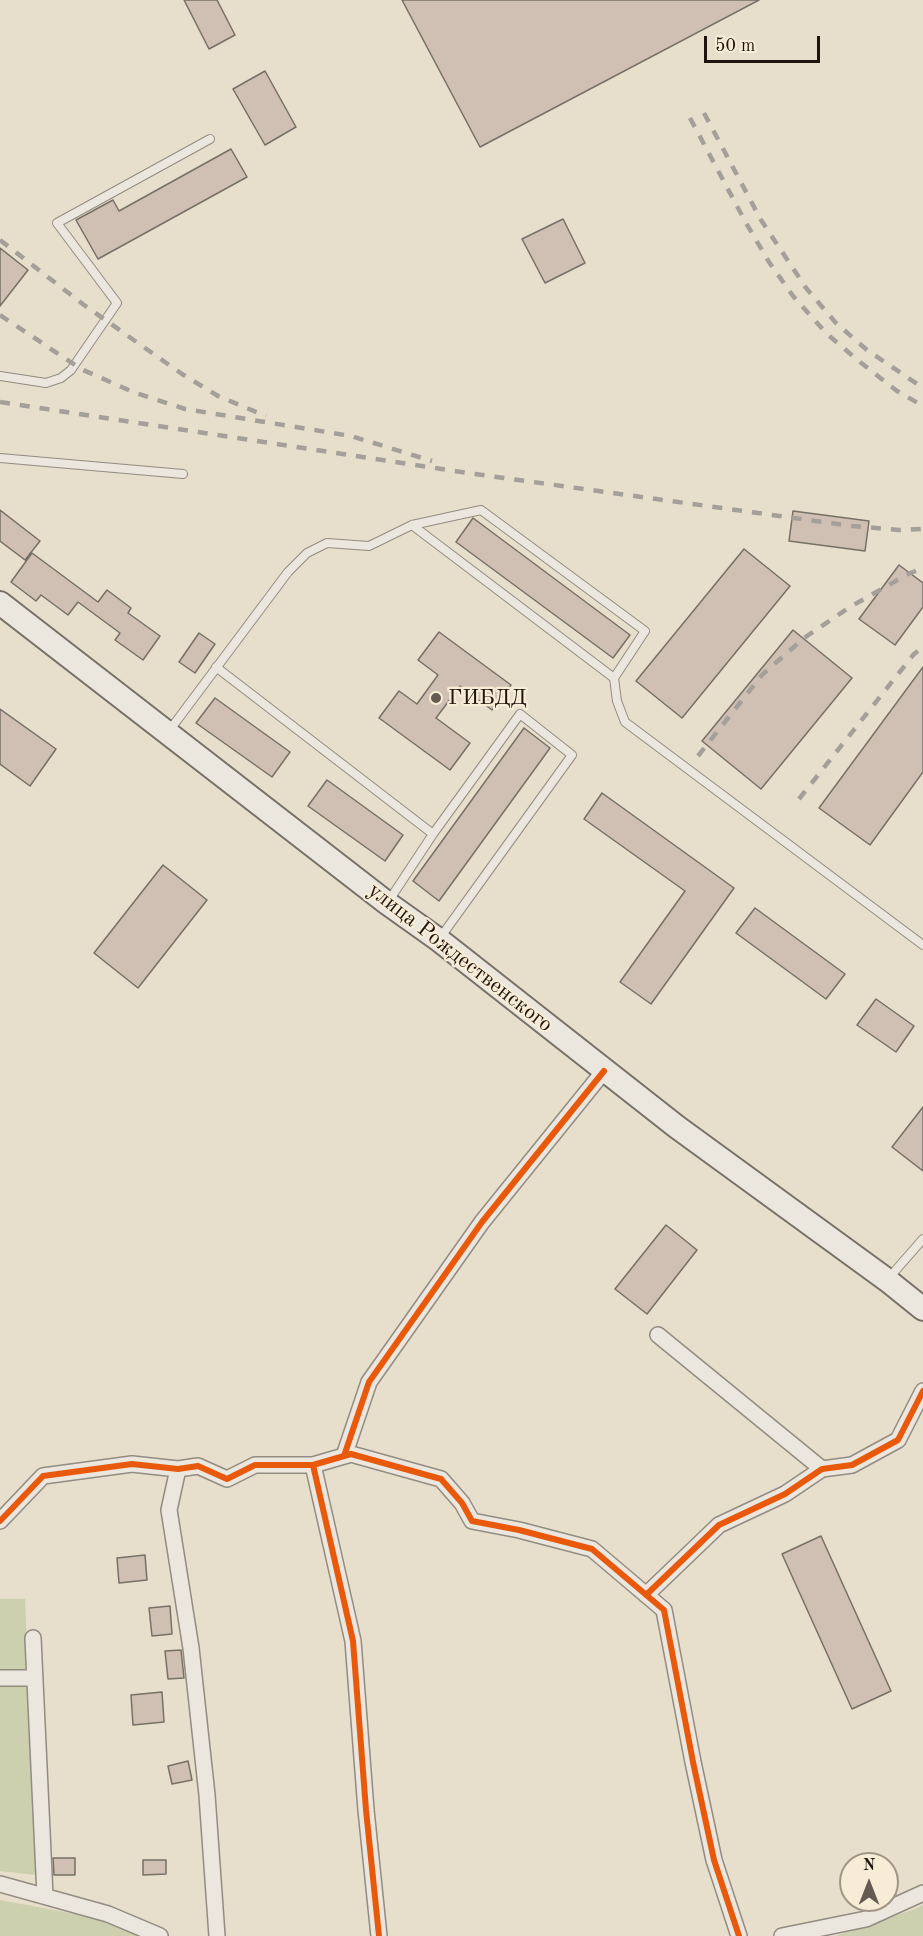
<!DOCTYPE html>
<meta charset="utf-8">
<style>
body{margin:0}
#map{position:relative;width:923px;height:1936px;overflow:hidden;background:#e7decc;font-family:"Old Standard TT",serif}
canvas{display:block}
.north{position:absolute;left:839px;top:1852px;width:60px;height:60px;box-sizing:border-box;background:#f7ecd6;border:2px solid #a19686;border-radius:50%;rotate:0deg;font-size:16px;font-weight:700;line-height:24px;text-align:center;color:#21140d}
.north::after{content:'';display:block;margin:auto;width:21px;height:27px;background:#665b50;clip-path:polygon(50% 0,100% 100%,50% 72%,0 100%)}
.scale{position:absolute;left:704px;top:36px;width:116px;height:27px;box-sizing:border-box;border:3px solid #21140d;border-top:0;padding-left:8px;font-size:18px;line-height:21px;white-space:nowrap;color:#21140d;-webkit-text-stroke:4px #f7ecd6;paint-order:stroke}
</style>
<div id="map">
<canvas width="923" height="1936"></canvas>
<div class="north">N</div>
<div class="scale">50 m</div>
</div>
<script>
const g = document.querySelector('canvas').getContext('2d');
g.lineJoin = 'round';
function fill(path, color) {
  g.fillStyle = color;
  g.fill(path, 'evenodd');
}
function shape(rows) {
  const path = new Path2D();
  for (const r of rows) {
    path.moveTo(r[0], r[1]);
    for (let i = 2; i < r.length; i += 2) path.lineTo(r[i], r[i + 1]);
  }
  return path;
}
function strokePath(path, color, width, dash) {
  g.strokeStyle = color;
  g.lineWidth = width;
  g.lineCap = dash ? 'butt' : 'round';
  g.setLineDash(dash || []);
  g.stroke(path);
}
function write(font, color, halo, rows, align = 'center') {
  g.font = font + ' "Old Standard TT",serif';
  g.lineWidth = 4.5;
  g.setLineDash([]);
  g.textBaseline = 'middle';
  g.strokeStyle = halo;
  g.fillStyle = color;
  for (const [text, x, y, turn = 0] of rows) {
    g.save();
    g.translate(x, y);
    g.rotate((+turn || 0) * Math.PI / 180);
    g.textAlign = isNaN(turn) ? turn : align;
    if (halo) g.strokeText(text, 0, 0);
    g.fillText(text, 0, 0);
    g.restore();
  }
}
fill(shape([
 [0,1599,25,1599,36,1875,0,1871],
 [0,1900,102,1919,138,1936,0,1936],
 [923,1905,923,1936,835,1936,912,1910]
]), '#ccd0ae');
const building = shape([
 [184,0,217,0,235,35,209,49,184,0],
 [402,0,759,0,480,147,402,0],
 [265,71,296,127,265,145,233,89,265,71],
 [231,149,247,177,98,259,76,220,113,200,119,211,231,149],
 [563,219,585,263,545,283,522,239,563,219],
 [0,248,28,270,0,306,0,248],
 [0,510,40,541,25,560,0,541,0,510],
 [793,511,869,521,865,551,789,541,793,511],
 [473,518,630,635,613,658,456,542,473,518],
 [744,549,790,586,682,718,636,681,744,549],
 [32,553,98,602,107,590,131,608,128,613,160,636,143,660,115,640,120,633,78,602,68,615,41,595,36,601,11,582,32,553],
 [899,565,923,583,923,607,895,645,859,619,899,565],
 [793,630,852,678,761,789,702,741,793,630],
 [439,632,511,685,492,710,460,686,436,718,470,743,450,770,379,718,399,691,417,704,438,675,418,660,439,632],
 [199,633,215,644,195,673,179,662,199,633],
 [923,667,923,772,870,845,819,808,923,667],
 [215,698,290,752,272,777,196,723,215,698],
 [0,709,56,749,30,786,0,764,0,709],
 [524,728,550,748,439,901,413,881,524,728],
 [327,780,403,835,385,861,308,806,327,780],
 [602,793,734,888,651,1004,620,982,685,891,584,819,602,793],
 [163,865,207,900,138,988,94,953,163,865],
 [755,908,845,974,826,999,736,933,755,908],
 [876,999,914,1026,896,1052,857,1025,876,999],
 [923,1107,923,1171,892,1147,923,1107],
 [666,1225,697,1250,647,1314,615,1289,666,1225],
 [821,1536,891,1691,852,1709,782,1554,821,1536],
 [145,1555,147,1580,119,1583,117,1558,145,1555],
 [170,1606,172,1634,152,1636,149,1608,170,1606],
 [181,1650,184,1678,168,1679,165,1651,181,1650],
 [162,1692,164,1722,133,1725,131,1695,162,1692],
 [188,1761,192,1780,172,1784,168,1766,188,1761],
 [53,1858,75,1858,75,1875,54,1875,53,1858],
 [143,1860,166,1860,166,1874,143,1875,143,1860]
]);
fill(building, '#d0c0b3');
strokePath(building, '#777067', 1.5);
const service = shape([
 [0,376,46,383,61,378,71,370,117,303,57,223,210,139],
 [0,458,183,474],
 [412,525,614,678],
 [216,667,433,834],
 [169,731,288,572,307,553,327,543,369,546,412,525,481,510,645,631,614,678,617,701,625,722,923,945],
 [388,902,433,834,520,714,572,755,440,938],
 [888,1279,923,1239]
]);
const minor = shape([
 [658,1335,822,1469],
 [344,1456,369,1382,482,1222,604,1071],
 [313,1465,353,1641,366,1810,379,1936],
 [178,1469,169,1510,191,1648,207,1795,217,1936],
 [0,1521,43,1476,132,1464,178,1469,198,1466,227,1479,255,1465,313,1465,351,1454,441,1479,462,1503,472,1521,519,1530,592,1549,664,1610,693,1762,714,1860,739,1936],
 [646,1595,719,1525,785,1494,822,1469,852,1465,898,1440,923,1391],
 [33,1638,45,1896],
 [0,1678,34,1678],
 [0,1884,108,1914,160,1936],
 [782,1936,866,1919,923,1893]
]);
const secondary = shape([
 [0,603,387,903,439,940,677,1127,887,1280,923,1309]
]);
strokePath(service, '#928c81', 10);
strokePath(minor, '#928c81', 18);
strokePath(secondary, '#777067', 26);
strokePath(service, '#ebe6de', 8);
strokePath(minor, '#ebe6de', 15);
strokePath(secondary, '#ebe6de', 22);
strokePath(shape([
 [704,113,761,220,806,288,836,323,867,350,923,388],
 [690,118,746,223,769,262,793,296,827,334,860,362,897,391,923,406],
 [0,240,84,305,182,374,218,396,266,416],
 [0,315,81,369,133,392,185,409,351,436,432,461],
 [0,402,475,474,852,526,899,530,923,529],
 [698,756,762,675,804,638,850,607,908,574,923,568],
 [799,799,914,654,923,647]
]), '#a49f98', 4.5, [10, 10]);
strokePath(shape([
 [344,1456,369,1382,482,1222,604,1071],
 [313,1465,353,1641,366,1810,379,1936],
 [0,1521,43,1476,132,1464,178,1469,198,1466,227,1479,255,1465,313,1465,351,1454,441,1479,462,1503,472,1521,519,1530,592,1549,664,1610,693,1762,714,1860,739,1936],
 [646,1595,719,1525,785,1494,822,1469,852,1465,898,1440,923,1391]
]), '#e8590c', 6);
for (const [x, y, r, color] of [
 [436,698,6,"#665b50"]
]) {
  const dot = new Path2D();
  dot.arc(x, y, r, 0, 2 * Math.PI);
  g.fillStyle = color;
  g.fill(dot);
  strokePath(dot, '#f7ecd6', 2);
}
write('22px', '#21140d', '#f7ecd6', [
 ["ГИБДД",448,698]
], 'left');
write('22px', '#21140d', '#f7ecd6', [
 ["улица Рождественского",460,958,38]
]);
</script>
